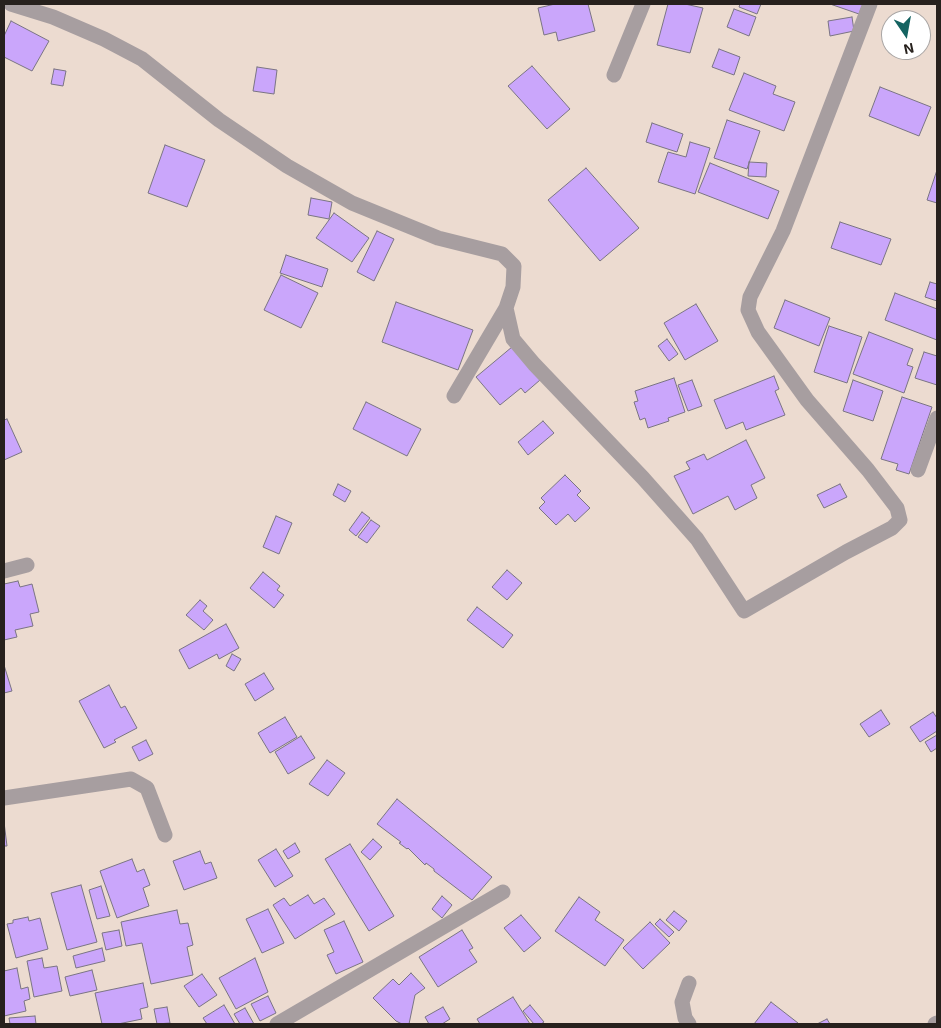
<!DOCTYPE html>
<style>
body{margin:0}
#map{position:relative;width:941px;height:1028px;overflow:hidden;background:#ecdbd0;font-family:"Exo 2",sans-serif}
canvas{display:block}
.frame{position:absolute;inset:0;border:5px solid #27211d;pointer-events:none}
.north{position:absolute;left:881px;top:10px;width:50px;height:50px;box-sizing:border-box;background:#fff;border:1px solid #a9a6a5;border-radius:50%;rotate:168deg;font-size:14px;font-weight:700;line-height:20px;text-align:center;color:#27211d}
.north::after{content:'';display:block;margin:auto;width:18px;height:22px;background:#146361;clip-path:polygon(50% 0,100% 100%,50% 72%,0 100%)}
</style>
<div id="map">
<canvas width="941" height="1028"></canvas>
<div class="frame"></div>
<div class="north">N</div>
</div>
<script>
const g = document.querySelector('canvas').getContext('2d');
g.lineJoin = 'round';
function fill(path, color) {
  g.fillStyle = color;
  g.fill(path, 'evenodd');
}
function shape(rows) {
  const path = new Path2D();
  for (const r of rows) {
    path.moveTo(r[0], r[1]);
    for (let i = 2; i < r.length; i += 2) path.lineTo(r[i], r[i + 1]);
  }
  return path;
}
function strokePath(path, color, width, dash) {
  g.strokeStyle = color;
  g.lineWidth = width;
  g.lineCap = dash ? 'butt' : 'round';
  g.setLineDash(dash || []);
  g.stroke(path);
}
const building = shape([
 [555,4,588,4,595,31,558,41,556,32,544,35,538,8,555,4],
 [668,4,685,4,703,8,690,53,657,45,668,4],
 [740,4,761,4,757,14,739,7,740,4],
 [830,4,863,4,859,14,830,4],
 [734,9,756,17,749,36,727,27,734,9],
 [852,17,854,31,830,36,828,21,852,17],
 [11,21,49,41,32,71,4,57,4,36,11,21],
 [719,49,740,57,734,75,712,67,719,49],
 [532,66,570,109,547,129,508,86,532,66],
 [257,67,277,70,274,94,253,91,257,67],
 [54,69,66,71,63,86,51,84,54,69],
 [744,73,776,86,773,94,795,102,784,131,729,110,744,73],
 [880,87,931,107,919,136,869,116,880,87],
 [727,120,760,131,747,169,714,158,727,120],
 [652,123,683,134,677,152,646,142,652,123],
 [690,142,710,148,695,194,658,182,668,152,686,157,690,142],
 [165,145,205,160,187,207,148,193,165,145],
 [749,162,767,163,766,177,748,176,749,162],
 [710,163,779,191,768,219,698,192,710,163],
 [586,168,639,228,600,261,548,200,586,168],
 [937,170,937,203,927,200,937,170],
 [311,198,332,202,329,219,308,215,311,198],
 [334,213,369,238,352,262,316,238,334,213],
 [840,222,891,239,881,265,831,248,840,222],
 [377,231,394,239,374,281,357,272,377,231],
 [286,255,328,269,322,287,280,273,286,255],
 [281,275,318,293,301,328,264,310,281,275],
 [930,282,937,284,937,301,925,297,930,282],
 [895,293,937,309,937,340,885,320,895,293],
 [785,300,830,318,819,346,774,328,785,300],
 [396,302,473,330,458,370,382,342,396,302],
 [696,304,718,341,685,360,664,323,696,304],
 [829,326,862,337,847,383,814,372,829,326],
 [869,332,913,349,907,365,913,367,904,393,853,374,869,332],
 [667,339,678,354,669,361,658,346,667,339],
 [512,347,540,380,525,393,521,388,500,405,476,377,512,347],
 [924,352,937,356,937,385,915,378,924,352],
 [774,376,779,389,775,391,785,415,746,430,743,422,726,429,714,400,774,376],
 [674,378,685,412,668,418,669,421,648,428,645,418,640,420,634,402,638,401,635,391,674,378],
 [692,380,702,406,688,411,678,385,692,380],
 [853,380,883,391,873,421,843,411,853,380],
 [902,397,932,407,909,474,896,470,898,464,881,459,902,397],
 [366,402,421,429,407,456,353,429,366,402],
 [7,419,22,452,4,460,4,420,7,419],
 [543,421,554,433,528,455,518,442,543,421],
 [746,440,765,478,751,485,757,498,735,510,728,496,693,514,674,476,690,469,686,462,704,454,707,460,746,440],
 [565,475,581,491,577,495,590,508,575,522,568,514,556,525,539,508,545,502,541,498,565,475],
 [338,484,351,491,345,502,333,495,338,484],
 [840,484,847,497,824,508,817,495,840,484],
 [362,512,370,518,356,536,349,530,362,512],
 [276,516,292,523,279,554,263,547,276,516],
 [371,520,380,526,367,543,358,537,371,520],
 [507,570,522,583,507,600,492,587,507,570],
 [263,572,280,586,277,590,284,595,274,608,250,588,263,572],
 [18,581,20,587,32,584,39,612,30,614,33,626,15,630,17,637,4,640,4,584,18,581],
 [200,600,207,606,203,611,213,620,204,630,186,615,200,600],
 [477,607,513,635,503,648,467,620,477,607],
 [226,624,239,648,219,659,217,654,189,669,179,650,226,624],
 [232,654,241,659,234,671,226,666,232,654],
 [4,665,12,691,4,693,4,665],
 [264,673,274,689,255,701,245,684,264,673],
 [109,685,121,708,125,706,137,728,114,740,116,742,104,748,79,701,109,685],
 [881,710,890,724,869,737,860,724,881,710],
 [933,712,937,718,937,731,920,742,910,727,933,712],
 [285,717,297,737,270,753,258,733,285,717],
 [937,735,937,748,931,752,925,742,937,735],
 [301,736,315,758,288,774,275,752,301,736],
 [146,740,153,754,139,761,132,747,146,740],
 [327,760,345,773,328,796,309,784,327,760],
 [397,799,492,877,472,900,434,871,434,869,426,863,425,865,408,848,407,849,399,843,401,842,377,824,397,799],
 [4,822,7,846,4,846,4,822],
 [373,839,382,847,370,860,361,852,373,839],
 [295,843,300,852,288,859,283,851,295,843],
 [350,844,394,916,369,931,325,859,350,844],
 [276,849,293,876,275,887,258,860,276,849],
 [200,851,205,864,211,862,217,878,184,890,173,861,200,851],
 [132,859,137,872,144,869,150,885,143,888,149,906,117,918,100,871,132,859],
 [81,885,97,942,67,950,51,893,81,885],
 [101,886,110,916,97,919,89,890,101,886],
 [308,895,314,904,324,898,335,914,295,939,273,905,284,898,290,906,308,895],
 [442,896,452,905,442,918,432,909,442,896],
 [579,897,600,912,595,920,624,940,605,966,555,931,579,897],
 [268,909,284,943,262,953,246,919,268,909],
 [177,910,180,924,188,923,193,945,187,947,193,975,151,984,142,943,126,946,121,922,177,910],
 [674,911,687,921,679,931,666,920,674,911],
 [521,915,541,938,524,952,504,928,521,915],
 [28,917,29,921,40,918,48,949,16,958,7,924,13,923,13,920,28,917],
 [660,919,674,932,669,937,655,924,660,919],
 [344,921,363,962,336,974,327,955,334,952,324,930,344,921],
 [650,922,670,943,643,969,623,948,650,922],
 [119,930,122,946,106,950,102,933,119,930],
 [462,930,473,948,469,950,477,962,438,987,419,957,462,930],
 [102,948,105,961,76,968,73,956,102,948],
 [42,958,44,968,57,966,62,991,34,997,27,961,42,958],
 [255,958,268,992,236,1009,219,978,255,958],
 [17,968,21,989,28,987,30,999,24,1001,26,1011,4,1016,4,971,17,968],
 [92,970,97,990,70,996,65,977,92,970],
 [411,973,425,988,415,995,409,1024,402,1024,396,1021,373,998,393,979,399,985,411,973],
 [202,974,217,995,199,1007,184,986,202,974],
 [143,983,148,1007,140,1009,142,1019,118,1024,102,1024,95,993,143,983],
 [268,996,276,1013,260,1021,251,1004,268,996],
 [513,997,530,1024,480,1024,477,1019,513,997],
 [771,1002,798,1023,797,1024,754,1024,771,1002],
 [224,1005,235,1024,207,1024,203,1018,224,1005],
 [530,1005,544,1022,541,1024,534,1024,523,1011,530,1005],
 [167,1007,170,1023,157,1024,154,1009,167,1007],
 [443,1007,450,1019,442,1024,429,1024,425,1017,443,1007],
 [245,1008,254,1024,240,1024,234,1014,245,1008],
 [35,1016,36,1024,10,1024,9,1018,35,1016],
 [827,1019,830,1024,817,1024,827,1019]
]);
fill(building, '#caa6fb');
strokePath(building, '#7a7483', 1);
strokePath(shape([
 [11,4,53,17,104,39,142,59,219,120,287,166,352,203,438,238,502,254,514,266,513,287,506,308,513,339,534,364,643,478,697,539,744,611,846,552,892,528,900,520,897,508,868,470,807,400,758,332,748,310,750,297,783,231,870,4],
 [614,75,643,4],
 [454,396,506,308],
 [918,470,937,418],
 [4,571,27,565],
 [4,798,131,779,147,788,165,835],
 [277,1024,503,892],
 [689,1024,685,1018,682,1002,689,983],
 [935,1024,937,1023]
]), '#a79ea0', 15);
</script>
